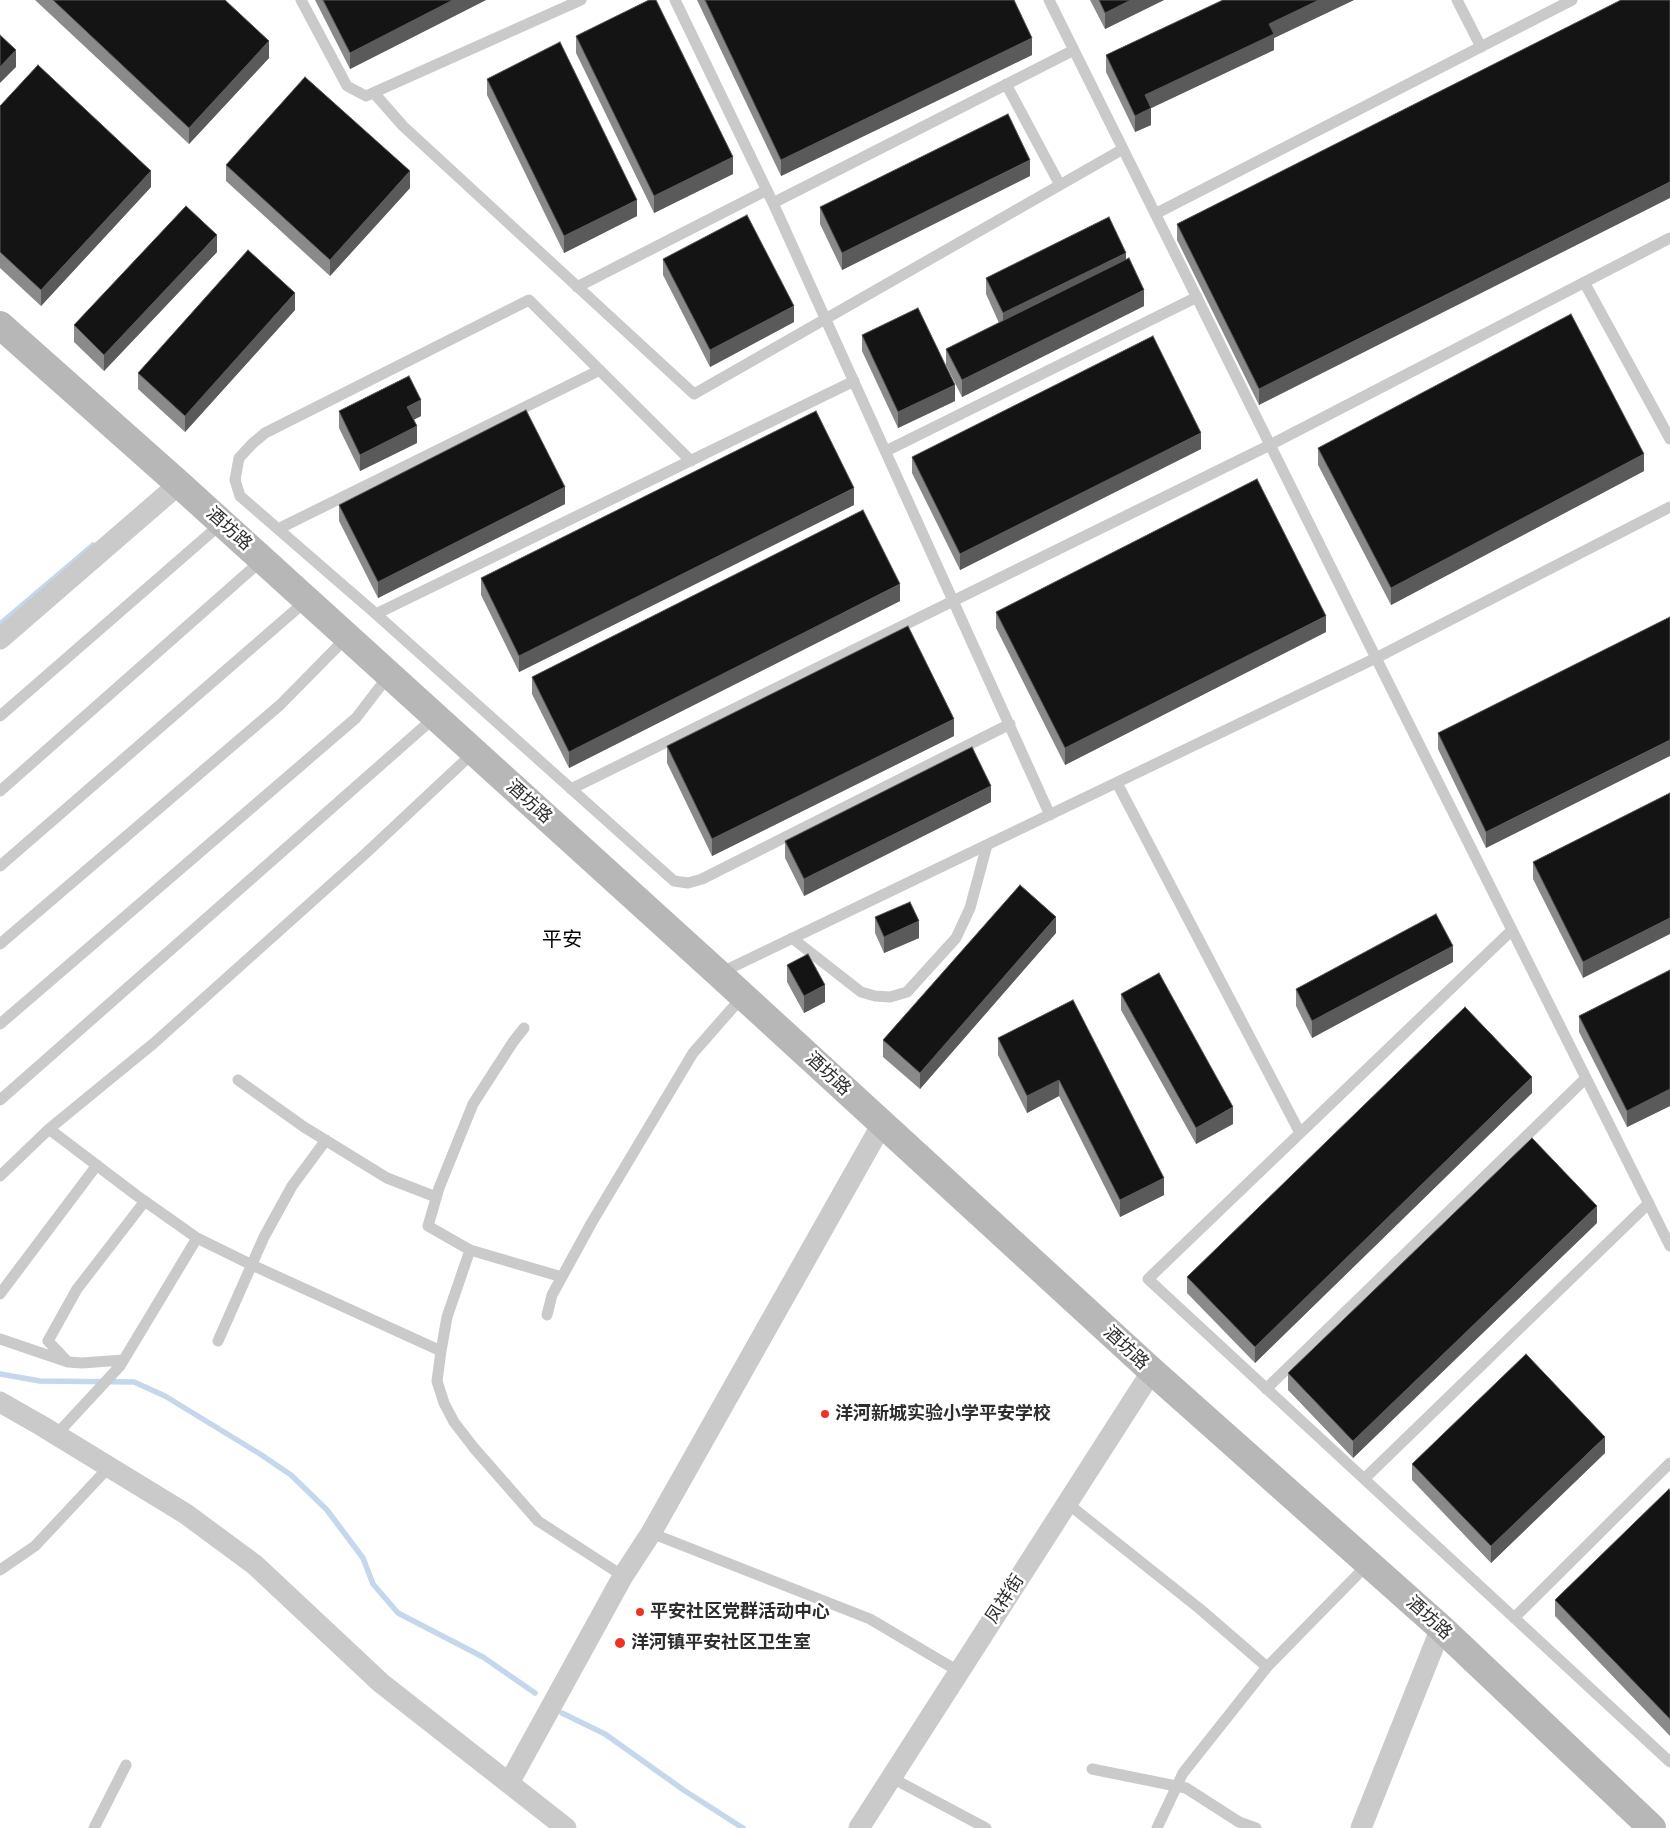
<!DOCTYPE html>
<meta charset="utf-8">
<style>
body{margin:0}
canvas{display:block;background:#fff}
</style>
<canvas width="1670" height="1828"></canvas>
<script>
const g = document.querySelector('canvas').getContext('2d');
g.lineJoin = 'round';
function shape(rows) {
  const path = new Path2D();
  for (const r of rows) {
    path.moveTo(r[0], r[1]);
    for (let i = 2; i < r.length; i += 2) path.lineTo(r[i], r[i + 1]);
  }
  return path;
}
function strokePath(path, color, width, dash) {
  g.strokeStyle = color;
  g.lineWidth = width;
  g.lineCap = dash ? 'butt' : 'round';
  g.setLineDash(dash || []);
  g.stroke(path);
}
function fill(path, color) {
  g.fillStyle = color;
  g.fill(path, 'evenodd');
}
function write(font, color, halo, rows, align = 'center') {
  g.font = font + ' Figtree,"Noto Sans SC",sans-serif';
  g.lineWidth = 5;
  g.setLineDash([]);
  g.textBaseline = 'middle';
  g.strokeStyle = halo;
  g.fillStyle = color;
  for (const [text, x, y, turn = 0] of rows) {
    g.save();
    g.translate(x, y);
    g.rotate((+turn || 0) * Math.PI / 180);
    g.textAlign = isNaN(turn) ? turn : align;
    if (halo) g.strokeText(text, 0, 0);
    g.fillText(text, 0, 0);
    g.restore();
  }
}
strokePath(shape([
 [0,624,93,545],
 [0,1374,40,1381,134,1382,165,1396,260,1454,291,1475,327,1510,363,1558,373,1584,398,1613,483,1657,535,1693],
 [562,1713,605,1734,685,1791,743,1828]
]), '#c4d7ec', 5.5);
strokePath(shape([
 [301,0,347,86,366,96,581,0],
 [675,0,773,203,1050,815],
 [1049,0,1376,658,1670,1246],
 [1457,0,1481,47],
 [1006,84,1060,185],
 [374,93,403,126,694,394,1123,149],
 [773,203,1074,50],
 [1155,214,1572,0],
 [1584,282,1670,439],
 [577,287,767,190],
 [886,451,1197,297],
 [691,461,529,300,265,433,252,444,239,458,235,480,240,496,376,614,674,881,688,883,702,879,1010,724],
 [278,529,600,370],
 [376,614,854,381],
 [0,716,222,523],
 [1117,783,1300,1133],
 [571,789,1270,445,1670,238],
 [0,791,262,560],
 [0,866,307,600],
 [1512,930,1148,1279,1670,1762],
 [792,938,861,992,875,996,890,997,907,992,956,938,970,908,987,845],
 [0,944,280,705,347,637],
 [720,973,1376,658,1670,507],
 [0,1024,356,718,389,675],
 [524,1028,513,1042,473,1104,439,1188,428,1226,470,1250,562,1277],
 [238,1080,304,1127,387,1178,436,1197],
 [0,1100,435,717],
 [49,1129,136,1195,197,1238,252,1265,441,1351],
 [0,1176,49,1129,154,1043,365,854,474,752],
 [470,1250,447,1317,441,1351,437,1381,444,1403,454,1422,474,1448,538,1521,623,1576],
 [0,1294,97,1165],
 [547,1315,552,1295,592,1222,693,1053,743,996],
 [0,1339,68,1362,82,1363,123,1360],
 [218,1341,264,1237,292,1186,326,1140],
 [68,1362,48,1341,77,1289,145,1201],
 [1266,1389,1586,1078],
 [56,1435,120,1366,197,1238],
 [1364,1479,1649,1203],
 [1067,1503,1200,1609,1267,1667],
 [651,1533,870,1619,958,1671],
 [0,1570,35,1546,109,1467],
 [1514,1618,1670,1463],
 [1092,1769,1186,1788,1239,1822,1256,1828],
 [892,1778,986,1828],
 [94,1828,126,1765],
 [1157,1828,1183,1773,1267,1667,1368,1564]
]), '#cacaca', 11);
strokePath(shape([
 [0,639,179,484],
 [0,1402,42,1426,186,1514,255,1565,381,1683,566,1828],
 [509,1783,623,1576,651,1533,882,1124],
 [859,1828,1152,1371],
 [1361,1828,1441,1628]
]), '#cacaca', 21);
strokePath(shape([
 [0,325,179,484,719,974,1152,1371,1441,1628,1652,1828]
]), '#b7b7b7', 28);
fill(shape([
 [35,0,225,0,269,58,189,144],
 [315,0,486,0,350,69],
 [697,0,1014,0,1032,55,781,176],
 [1090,0,1164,0,1105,29],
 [1223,0,1354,0,1274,38,1274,50,1151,108,1151,125,1135,132,1106,72,1106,55],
 [1621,0,1259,405,1177,240,1177,224],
 [576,36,733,174,654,213,576,53],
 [487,79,637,216,564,253,487,95],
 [0,106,151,187,41,306,0,268],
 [226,165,410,188,330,276,226,181],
 [1030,176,842,270,820,224,820,207],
 [217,252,104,371,74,342,74,325],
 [663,259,794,322,710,367,663,275],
 [1126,260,1144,306,962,397,946,365,946,349,999,323,986,294,986,278],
 [295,310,185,432,138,389,138,373],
 [862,335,955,401,898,428,862,351],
 [339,411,421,416,413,420,417,443,360,471,339,428],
 [1318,448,1644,471,1391,605,1318,465],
 [1201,449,960,570,912,473,912,457],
 [565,504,378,598,339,521,339,505],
 [854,505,519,672,481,595,481,578],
 [900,601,569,768,532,694,532,677],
 [996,612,1326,632,1065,765,996,628],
 [1670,617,1486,848,1438,749,1438,733],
 [954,736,712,856,667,763,667,746],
 [1670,793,1583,978,1533,879,1533,862],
 [991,802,804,896,785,858,785,841],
 [875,917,919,938,884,953,875,933],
 [1056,933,920,1089,883,1057,883,1040],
 [1453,962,1312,1038,1296,1006,1296,989],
 [787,965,825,1002,804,1013,787,982],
 [1670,970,1670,1106,1627,1127,1579,1032,1579,1016],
 [1121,994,1233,1124,1196,1144,1121,1010],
 [1073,1000,1164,1195,1120,1217,1059,1096,1027,1113,998,1055,998,1038],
 [1532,1093,1255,1363,1187,1293,1187,1277],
 [1597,1223,1353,1458,1288,1390,1288,1373],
 [1605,1453,1491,1563,1412,1480,1412,1464],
 [1670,1491,1670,1736,1555,1616,1555,1600]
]), '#8a8a8a');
fill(shape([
 [453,0,486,0,350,69,350,53],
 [1131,0,1164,0,1105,29,1105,13],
 [1319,0,1354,0,1274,38,1274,50,1145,111,1145,95,1269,24],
 [1032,38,1032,55,781,176,781,160],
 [269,41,269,58,189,144,189,128],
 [16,50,16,67,0,83,0,67],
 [1151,108,1151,125,1135,132,1135,116],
 [733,157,733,174,654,213,654,196],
 [1030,160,1030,176,842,270,842,253],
 [151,171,151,187,41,306,41,290],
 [410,171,410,188,330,276,330,260],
 [1670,182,1670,198,1259,405,1259,389],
 [637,200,637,216,564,253,564,236],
 [217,235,217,252,104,371,104,355],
 [1126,253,1126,269,1003,330,1003,313],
 [1144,290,1144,306,962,397,962,380],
 [295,293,295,310,185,432,185,416],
 [794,306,794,322,710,367,710,350],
 [955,385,955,401,898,428,898,412],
 [421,400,421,416,407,423,407,407],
 [417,426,417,443,360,471,360,455],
 [1201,433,1201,449,960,570,960,554],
 [1644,454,1644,471,1391,605,1391,588],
 [565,487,565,504,378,598,378,582],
 [854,488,854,505,519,672,519,656],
 [900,584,900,601,569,768,569,752],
 [1326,616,1326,632,1065,765,1065,748],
 [954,719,954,736,712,856,712,839],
 [1670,740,1670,756,1486,848,1486,832],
 [991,786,991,802,804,896,804,879],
 [1056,917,1056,933,920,1089,920,1073],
 [1670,918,1670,934,1583,978,1583,962],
 [919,921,919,938,884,953,884,937],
 [1453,946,1453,962,1312,1038,1312,1021],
 [825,985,825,1002,804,1013,804,996],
 [1532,1077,1532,1093,1255,1363,1255,1347],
 [1059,1080,1059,1096,1027,1113,1027,1096],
 [1670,1089,1670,1106,1627,1127,1627,1111],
 [1233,1107,1233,1124,1196,1144,1196,1128],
 [1164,1178,1164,1195,1120,1217,1120,1200],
 [1597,1206,1597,1223,1353,1458,1353,1441],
 [1605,1437,1605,1453,1491,1563,1491,1546]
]), '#5a5a5a');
const building = shape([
 [53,0,225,0,269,41,189,128,53,0],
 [323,0,453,0,350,53,323,0],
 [649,0,656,0,733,157,654,196,576,36,649,0],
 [705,0,1014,0,1032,38,781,160,705,0],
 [1099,0,1131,0,1105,13,1099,0],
 [1223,0,1319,0,1269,24,1274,34,1145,95,1151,108,1135,116,1106,55,1223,0],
 [1621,0,1670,0,1670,182,1259,389,1177,224,1621,0],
 [0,35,16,50,0,67,0,35],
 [560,42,637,200,564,236,487,79,560,42],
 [38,65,151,171,41,290,0,252,0,106,38,65],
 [305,77,410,171,330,260,226,165,305,77],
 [1008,114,1030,160,842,253,820,207,1008,114],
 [186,206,217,235,104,355,74,325,186,206],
 [747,215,794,306,710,350,663,259,747,215],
 [1109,217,1126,253,1003,313,986,278,1109,217],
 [248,250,295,293,185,416,138,373,248,250],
 [1129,258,1144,290,962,380,946,349,1129,258],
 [918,308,955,385,898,412,862,335,918,308],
 [1571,314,1644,454,1391,588,1318,448,1571,314],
 [1153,336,1201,433,960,554,912,457,1153,336],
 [409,376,421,400,407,407,417,426,360,455,339,411,409,376],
 [526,410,565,487,378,582,339,505,526,410],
 [816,411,854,488,519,656,481,578,816,411],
 [1257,479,1326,616,1065,748,996,612,1257,479],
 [863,510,900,584,569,752,532,677,863,510],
 [1670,617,1670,740,1486,832,1438,733,1670,617],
 [908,626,954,719,712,839,667,746,908,626],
 [972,747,991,786,804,879,785,841,972,747],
 [1670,793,1670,918,1583,962,1533,862,1670,793],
 [1020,885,1056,917,920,1073,883,1040,1020,885],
 [910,902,919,921,884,937,875,917,910,902],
 [1436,914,1453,946,1312,1021,1296,989,1436,914],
 [808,954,825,985,804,996,787,965,808,954],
 [1670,970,1670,1089,1627,1111,1579,1016,1670,970],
 [1159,973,1233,1107,1196,1128,1121,994,1159,973],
 [1073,1000,1164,1178,1120,1200,1059,1080,1027,1096,998,1038,1073,1000],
 [1465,1007,1532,1077,1255,1347,1187,1277,1465,1007],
 [1532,1138,1597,1206,1353,1441,1288,1373,1532,1138],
 [1526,1354,1605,1437,1491,1546,1412,1464,1526,1354],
 [1669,1489,1670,1491,1670,1719,1555,1600,1669,1489]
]);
fill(building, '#141414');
strokePath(building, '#5a5a5a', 1);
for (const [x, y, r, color] of [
 [825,1414,5,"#ed3226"],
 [640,1612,5,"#ed3226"],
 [620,1643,6,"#ed3226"]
]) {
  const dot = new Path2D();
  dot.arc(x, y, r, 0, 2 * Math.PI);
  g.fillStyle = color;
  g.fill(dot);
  strokePath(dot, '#fff', 2);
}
write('18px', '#2d2d2d', '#fff', [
 ["酒坊路",229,529,42],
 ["酒坊路",529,802,42],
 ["酒坊路",828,1074,43],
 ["酒坊路",1126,1348,43],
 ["凤祥街",1005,1599,-57],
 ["酒坊路",1429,1618,42]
]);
write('bold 18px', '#2d2d2d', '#fff', [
 ["洋河新城实验小学平安学校",835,1414],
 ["平安社区党群活动中心",650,1612],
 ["洋河镇平安社区卫生室",631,1643]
], 'left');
write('20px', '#000', '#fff', [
 ["平安",562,940]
]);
</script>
